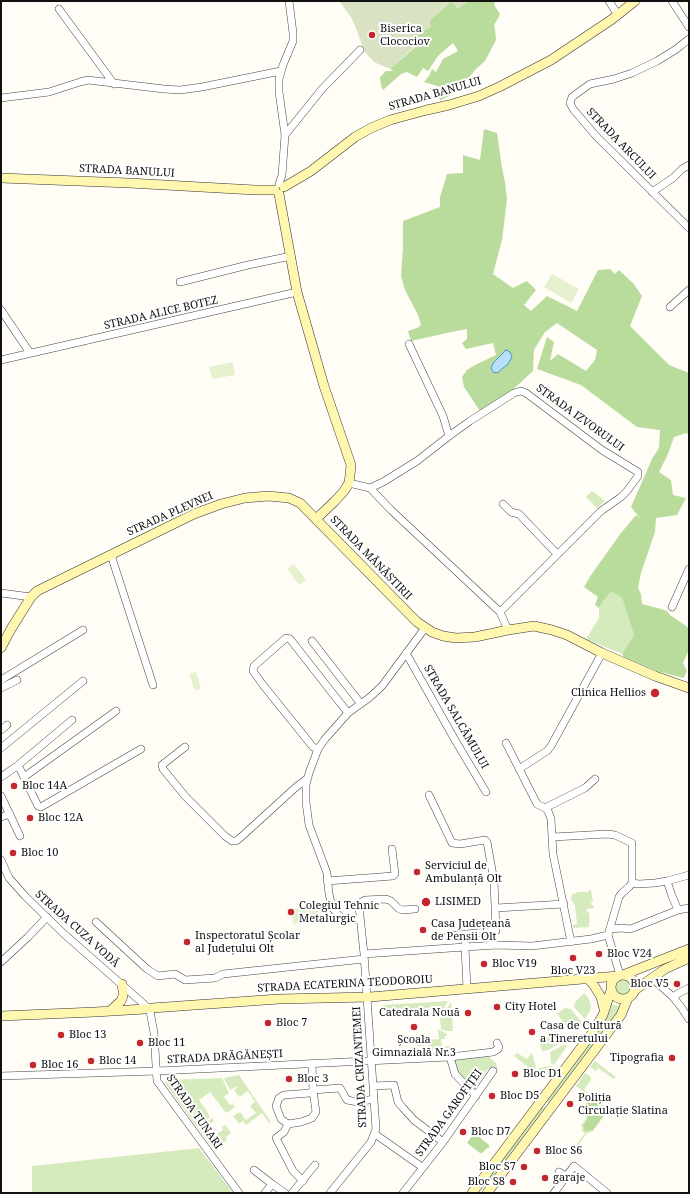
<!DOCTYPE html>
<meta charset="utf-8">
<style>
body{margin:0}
#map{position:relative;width:690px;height:1194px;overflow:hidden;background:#fffdf5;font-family:"Noto Serif",serif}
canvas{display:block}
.frame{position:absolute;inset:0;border:2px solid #111;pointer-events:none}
</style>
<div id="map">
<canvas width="690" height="1194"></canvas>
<div class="frame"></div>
</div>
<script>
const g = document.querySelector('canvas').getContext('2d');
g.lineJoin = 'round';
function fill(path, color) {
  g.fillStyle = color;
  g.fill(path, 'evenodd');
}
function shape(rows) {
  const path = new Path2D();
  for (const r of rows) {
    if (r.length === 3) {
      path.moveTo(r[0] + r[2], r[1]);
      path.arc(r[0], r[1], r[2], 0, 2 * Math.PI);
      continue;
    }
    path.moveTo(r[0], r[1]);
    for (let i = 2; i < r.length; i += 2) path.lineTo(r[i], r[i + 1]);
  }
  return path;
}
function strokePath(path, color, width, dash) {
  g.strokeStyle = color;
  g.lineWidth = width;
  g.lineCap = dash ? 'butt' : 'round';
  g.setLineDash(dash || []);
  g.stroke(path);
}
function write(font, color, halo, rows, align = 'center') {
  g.font = font + ' "Noto Serif",serif';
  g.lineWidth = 4;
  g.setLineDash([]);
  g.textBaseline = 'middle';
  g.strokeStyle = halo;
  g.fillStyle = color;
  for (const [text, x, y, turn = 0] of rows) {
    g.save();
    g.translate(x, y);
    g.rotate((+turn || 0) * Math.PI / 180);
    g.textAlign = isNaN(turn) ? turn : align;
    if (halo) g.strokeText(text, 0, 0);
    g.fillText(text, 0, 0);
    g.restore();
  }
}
fill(shape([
 [592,491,605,501,597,508,586,497],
 [611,592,622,598,634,635,622,654,586,639,599,618,599,608,604,600],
 [589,890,591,890,593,901,591,902,592,905,593,905,594,908,587,909,587,912,589,912,590,922,589,922,589,927,573,928,573,925,577,924,575,905,570,897,572,897,572,894,577,893,577,892,588,892],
 [623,987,9],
 [584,993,589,999,591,1006,590,1011,585,1019,574,1007,575,1002],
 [448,1001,439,1017,437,1017,436,1007,383,1012,383,1005],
 [451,1002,453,1031,446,1031,441,1029,440,1019],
 [610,1002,614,1005,622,1007,607,1027,601,1022],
 [565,1008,571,1009,582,1023,576,1031,570,1031,557,1014],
 [599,1026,605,1032,550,1104,546,1101],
 [438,1029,447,1034,447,1036,445,1036,445,1039,441,1039,442,1047,454,1046,454,1048,428,1050,428,1045,417,1046,417,1041,439,1039],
 [556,1031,564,1041,548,1050,542,1051,540,1044,548,1035,553,1032],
 [566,1044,567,1046,554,1065,551,1063,550,1052],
 [517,1053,527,1059,532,1053,536,1067,533,1071,514,1056],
 [488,1056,497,1064,496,1066,498,1067,495,1071,488,1069,477,1084,478,1085,476,1090,462,1081,452,1060],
 [595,1061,616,1077,614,1079,598,1068,596,1071,590,1067],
 [550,1066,552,1067,544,1079,535,1073,539,1068],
 [585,1073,590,1076,591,1080,584,1090,609,1110,592,1132,591,1131,590,1133,588,1132,575,1149,574,1148,585,1133,581,1130,583,1128,581,1126,587,1117,583,1114,588,1109,584,1106,591,1097,576,1086],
 [239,1075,271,1122,269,1123,262,1113,246,1125,243,1121,239,1124,233,1116,240,1112,246,1120,256,1113,250,1106,255,1102,248,1091,239,1097,234,1090,238,1087,238,1086,230,1090,224,1078],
 [222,1078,229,1093,224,1097,230,1105,233,1104,235,1107,226,1113,210,1092,199,1100,209,1114,208,1115,210,1117,197,1127,165,1083,167,1080],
 [541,1106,545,1109,488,1183,483,1179],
 [212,1118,214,1121,207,1127,214,1136,223,1130,222,1127,225,1125,231,1133,226,1137,227,1140,214,1150,198,1128],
 [199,1148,233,1193,32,1193,32,1166]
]), '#d5ebbd');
fill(shape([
 [451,1,458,8,468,1,495,1,494,5,500,14,497,20,494,25,495,29,496,40,485,61,476,69,459,89,447,97,441,100,438,97,441,87,424,82,429,76,432,69,436,72,443,59,458,51,453,43,438,56,428,71,423,68,417,77,407,72,401,74,383,90,381,86,380,77,386,71,394,71,390,69,419,44,414,38,431,26,429,21],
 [484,129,497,133,502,168,505,182,507,199,502,240,493,274,513,288,527,281,536,290,524,305,531,311,547,296,577,311,598,270,610,269,615,274,619,270,633,283,642,296,630,326,669,365,689,373,689,435,686,433,674,437,668,454,659,472,671,480,673,495,686,498,677,515,656,518,655,532,641,573,638,588,641,594,642,604,661,609,667,611,670,615,689,628,689,650,683,663,687,671,684,677,683,678,657,671,624,657,622,654,634,635,622,598,611,592,604,600,599,608,595,605,598,597,584,587,591,575,621,533,636,515,640,518,631,507,652,459,659,448,660,430,637,427,581,385,537,369,547,337,554,342,550,361,558,354,586,371,595,360,597,350,557,323,545,332,534,350,533,371,507,395,480,411,464,387,462,377,467,370,475,365,496,355,493,343,466,349,462,343,467,339,467,329,456,331,411,341,408,331,417,328,421,325,418,315,405,290,401,276,403,249,403,221,440,207,440,197,447,174,463,173,463,155,480,160],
 [591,1098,607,1109,607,1110,593,1130,585,1131,583,1126,588,1118,586,1114,586,1112,588,1109,586,1105],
 [476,1130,477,1135,489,1145,489,1148,487,1148,482,1153,480,1153,467,1143]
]), '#b9dc9c');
fill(shape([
 [339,1,468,1,458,8,451,2,429,21,431,26,414,38,419,43,390,69,374,62,364,51,357,31,351,17]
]), '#d9e3c4');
fill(shape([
 [552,274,579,289,571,303,544,287],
 [233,362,235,375,212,379,209,367],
 [294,564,306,580,299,585,287,569],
 [196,672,201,688,195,691,189,674],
 [318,906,319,921,293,924,291,909]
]), '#e6f2cf');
const water = shape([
 [506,350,510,352,512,357,508,364,497,373,493,372,491,368,494,362,506,350]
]);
fill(water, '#b9e0f7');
strokePath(water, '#3f96cf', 1);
const street = shape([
 [609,1,618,15],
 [672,1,689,27],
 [59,9,114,84],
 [689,39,675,50,657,61,632,73,614,79,590,84,572,97,570,103,573,109,596,136,689,228],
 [1,98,49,92,80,82,88,80,164,89,180,90,202,87,281,71],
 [285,135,322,89,360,50],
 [279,184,282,175,285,135,279,92,279,79,283,65,293,41,293,33,289,1],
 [652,192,673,178,682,169,689,165],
 [180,282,248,265,291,256],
 [670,307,689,290],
 [1,310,30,353],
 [409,344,443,416,449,436],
 [1,360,297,292],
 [349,483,370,488,383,482,417,461,449,436,470,421,514,393,521,391,526,393,602,450,638,472,638,476,627,491,621,497,601,511,500,612],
 [370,488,391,510,500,612,508,630],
 [503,504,511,512,519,514,557,554],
 [111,555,153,685],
 [1,593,31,597],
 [672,607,689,569],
 [312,641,361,704],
 [406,653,455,740,486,792],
 [1,680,83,630],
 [1,688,17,680],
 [1,730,7,725],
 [506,743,537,804,545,808,548,811,551,819,553,854,571,942],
 [185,747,162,765,163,769,185,796,225,836,232,841,236,841,240,838,296,787,308,778],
 [1,748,83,681],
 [318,749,313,747,263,685,253,671,254,666,286,638,290,639,348,713],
 [17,766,72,720],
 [519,769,547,751,551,746,602,653],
 [1,777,17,766,20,769,38,806,41,807,141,749],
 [24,777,116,711],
 [429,795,452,843,460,844,485,840,487,842,494,881,496,931,448,936],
 [1,796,20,836],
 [545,808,585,788,595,779],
 [1,817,10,814],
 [553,837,607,834,615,835,632,843,632,883],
 [1,860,9,878,25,896,63,933,146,1006],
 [327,881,393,876,395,874,392,849],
 [667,881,672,896,678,910],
 [632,883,639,884,655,883,667,881,689,875],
 [496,908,564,904],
 [360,918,353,920,344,919,338,915,332,907,329,894,327,873,309,825,306,802,306,785,309,773,318,749,325,739,348,713,369,698,382,686,425,628],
 [96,922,147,969,158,976,175,974,185,980,215,978,223,974,364,959],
 [610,929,622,928,630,929,633,928,678,910,689,908],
 [466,934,465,947,467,989],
 [364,954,465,947,497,945,532,946,591,939,608,935],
 [1,962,28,937,47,917],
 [620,975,608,935,619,897,622,893,629,887,632,883],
 [652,978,673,997,681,1007,689,1019],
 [673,997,679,993,689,988],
 [150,1011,154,1033,157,1081,239,1193],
 [450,1057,455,1074,476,1096],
 [312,1064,313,1090,316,1112,312,1118,301,1122,288,1124,281,1119,276,1106,279,1098,284,1095,310,1093,313,1090,340,1088,347,1100,358,1102,374,1099],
 [1,1076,157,1071,450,1057,493,1052,498,1049,499,1047,497,1043],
 [373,1086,394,1085,398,1102,403,1108,414,1120,443,1142],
 [288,1124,284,1132,276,1138,293,1171,303,1181],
 [375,1134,422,1167],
 [254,1170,272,1184],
 [559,1172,566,1176],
 [265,1193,272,1184,285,1193],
 [292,1193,315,1165],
 [330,1193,371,1142,376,1129,364,954,359,906,360,903,365,900,386,899,391,901,398,908,402,910,415,909],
 [403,1193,443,1142,493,1071],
 [554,1193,574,1166,607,1193]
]);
const secondary = shape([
 [1,178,129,183,255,190,275,190],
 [284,187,311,171,355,137,371,128,390,120,427,110,449,105,479,96,501,86,551,60,611,20,635,1],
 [279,194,297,292,324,386,351,465,350,475,349,483,344,491,335,501,316,519],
 [1,648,11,629,31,597,37,591,194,514,221,504,245,498,268,496,289,498,300,503,417,622,432,632,443,636,456,638,475,637,508,630,534,626,552,630,567,635,602,653,655,676,689,688],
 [623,987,12],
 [623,975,689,949],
 [587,978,593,984,601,997,604,1009],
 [635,990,665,969,689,958],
 [152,1008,279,999,370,997,618,976],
 [110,1011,121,1001,123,996,123,991,122,984],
 [1,1016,95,1012,145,1009],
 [472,1193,592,1033,603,1015,611,990],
 [487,1193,621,1015,628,998]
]);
strokePath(street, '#444', 8);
strokePath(secondary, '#333', 10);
strokePath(street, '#fff', 7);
strokePath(secondary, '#fff6b0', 9);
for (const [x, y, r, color] of [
 [372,35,4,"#c4262e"],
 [655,693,5,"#c4262e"],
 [14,786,4,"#c4262e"],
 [30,818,4,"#c4262e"],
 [13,853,4,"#c4262e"],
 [417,872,4,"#c4262e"],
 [426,902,5,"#c4262e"],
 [291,912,4,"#c4262e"],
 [423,930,4,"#c4262e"],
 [187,942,4,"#c4262e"],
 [599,954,4,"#c4262e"],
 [573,958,4,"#c4262e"],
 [484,964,4,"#c4262e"],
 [677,984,4,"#c4262e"],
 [497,1007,4,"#c4262e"],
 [468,1013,4,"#c4262e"],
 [268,1023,4,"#c4262e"],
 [414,1027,4,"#c4262e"],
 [532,1032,4,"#c4262e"],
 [61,1035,4,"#c4262e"],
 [140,1043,4,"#c4262e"],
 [672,1058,4,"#c4262e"],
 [91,1061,4,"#c4262e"],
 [33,1065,4,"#c4262e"],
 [515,1074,4,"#c4262e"],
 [289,1079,4,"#c4262e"],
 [492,1096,4,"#c4262e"],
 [570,1104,4,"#c4262e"],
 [463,1132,4,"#c4262e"],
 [537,1151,4,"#c4262e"],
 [524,1167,4,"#c4262e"],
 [545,1178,4,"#c4262e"],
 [513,1182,4,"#c4262e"]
]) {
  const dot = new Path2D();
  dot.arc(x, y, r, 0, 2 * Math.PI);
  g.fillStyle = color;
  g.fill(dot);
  strokePath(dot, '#fff', 1.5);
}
write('11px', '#111', '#fff', [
 ["Biserica",380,29],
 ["Clocociov",380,42],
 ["Clinica Hellios",646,693,"right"],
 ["Bloc 14A",22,786],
 ["Bloc 12A",38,818],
 ["Bloc 10",21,853],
 ["Serviciul de",425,866],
 ["Ambulanță Olt",425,879],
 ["LISIMED",435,902],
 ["Colegiul Tehnic",299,906],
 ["Metalurgic",299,919],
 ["Casa Județeană",431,924],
 ["de Pensii Olt",431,937],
 ["Inspectoratul Școlar",195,936],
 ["al Județului Olt",195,949],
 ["Bloc V24",607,954],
 ["Bloc V19",492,964],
 ["Bloc V23",573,971,"center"],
 ["Bloc V5",669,984,"right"],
 ["City Hotel",505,1007],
 ["Catedrala Nouă",460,1013,"right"],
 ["Bloc 7",276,1023],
 ["Casa de Cultură",540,1026],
 ["a Tineretului",540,1039],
 ["Bloc 13",69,1035],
 ["Școala",414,1040,"center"],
 ["Gimnazială Nr.3",414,1053,"center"],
 ["Bloc 11",148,1043],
 ["Tipografia",664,1058,"right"],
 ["Bloc 14",99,1061],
 ["Bloc 16",41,1065],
 ["Bloc D1",523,1074],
 ["Bloc 3",297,1079],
 ["Bloc D5",500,1096],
 ["Poliția",578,1098],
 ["Circulație Slatina",578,1111],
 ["Bloc D7",471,1132],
 ["Bloc S6",545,1151],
 ["Bloc S7",516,1167,"right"],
 ["garaje",553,1178],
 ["Bloc S8",505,1182,"right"]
], 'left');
write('11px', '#111', '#fff', [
 ["STRADA BANULUI",435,94,-16],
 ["STRADA ARCULUI",621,144,46],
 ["STRADA BANULUI",127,171,3],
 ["STRADA ALICE BOTEZ",161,313,-13],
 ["STRADA IZVORULUI",580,418,36],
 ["STRADA PLEVNEI",170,514,-24],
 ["STRADA MĂNĂSTIRII",371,558,46],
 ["STRADA SALCÂMULUI",456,717,60],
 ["STRADA CUZA VODĂ",77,929,42],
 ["STRADA ECATERINA TEODOROIU",345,984,-3],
 ["STRADA DRĂGĂNEȘTI",225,1057,-3],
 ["STRADA CRIZANTEMEI",360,1067,-93],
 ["STRADA TUNARI",194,1112,55],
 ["STRADA GAROFIȚEI",449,1113,-54]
]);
</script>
